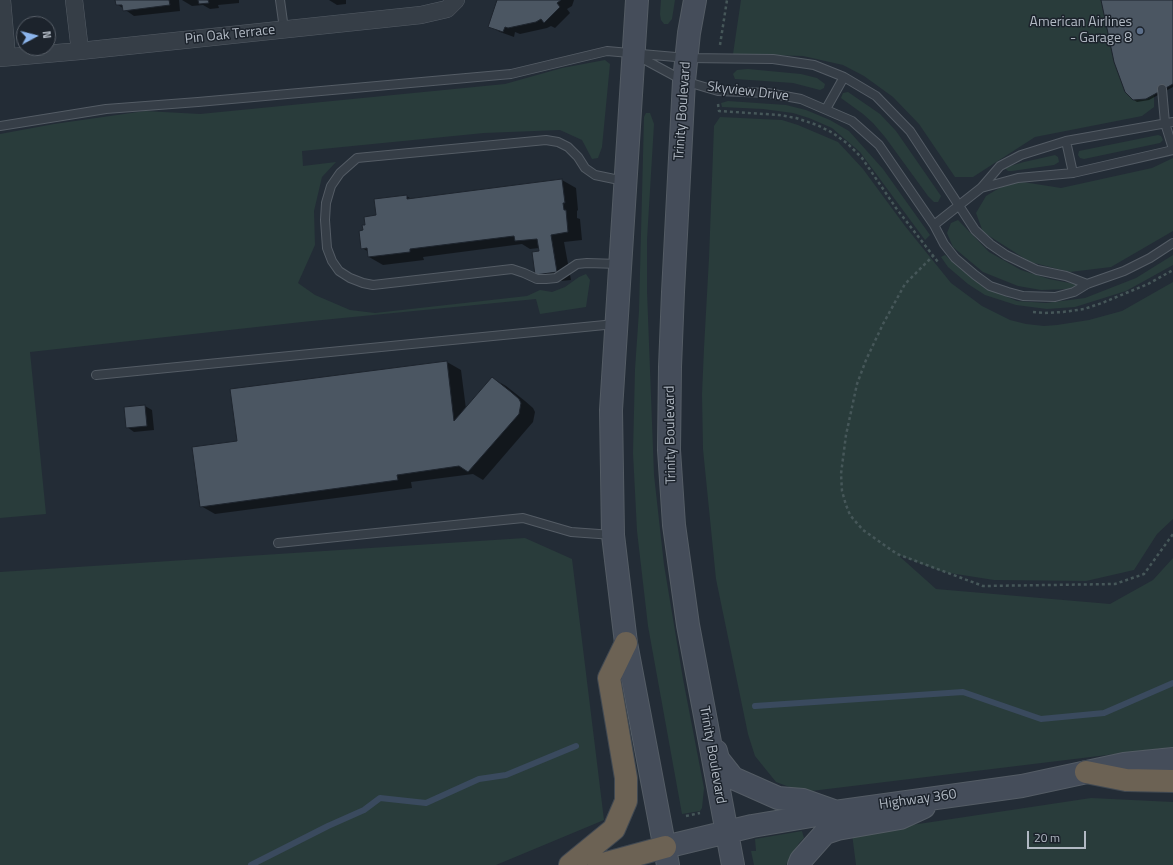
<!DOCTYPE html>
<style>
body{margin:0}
#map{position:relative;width:1173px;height:865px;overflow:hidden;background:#232c36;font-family:"Titillium Web",sans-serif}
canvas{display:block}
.north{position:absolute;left:16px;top:16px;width:40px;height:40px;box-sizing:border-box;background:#1c232c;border:1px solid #585f68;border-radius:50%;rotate:83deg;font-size:11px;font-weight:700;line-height:16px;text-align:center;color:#b1b9c3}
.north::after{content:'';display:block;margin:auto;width:14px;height:18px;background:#8cb5ed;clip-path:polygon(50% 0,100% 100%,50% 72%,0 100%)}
.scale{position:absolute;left:1027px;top:831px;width:59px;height:18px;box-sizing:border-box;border:2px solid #b1b9c3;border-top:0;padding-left:5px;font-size:12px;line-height:14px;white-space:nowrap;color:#b1b9c3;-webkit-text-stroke:3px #1c232c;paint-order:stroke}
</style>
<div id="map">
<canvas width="1173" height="865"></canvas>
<div class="north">N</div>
<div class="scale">20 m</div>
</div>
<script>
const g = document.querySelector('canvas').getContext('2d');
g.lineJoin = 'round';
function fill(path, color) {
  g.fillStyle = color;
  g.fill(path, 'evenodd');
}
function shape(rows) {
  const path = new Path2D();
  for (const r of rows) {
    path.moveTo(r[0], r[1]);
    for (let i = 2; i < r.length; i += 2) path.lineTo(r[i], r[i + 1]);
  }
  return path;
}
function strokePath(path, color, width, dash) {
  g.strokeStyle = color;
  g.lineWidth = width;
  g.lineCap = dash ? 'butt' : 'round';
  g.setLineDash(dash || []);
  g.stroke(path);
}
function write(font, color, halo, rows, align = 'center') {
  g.font = font + ' "Titillium Web",sans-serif';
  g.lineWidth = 3;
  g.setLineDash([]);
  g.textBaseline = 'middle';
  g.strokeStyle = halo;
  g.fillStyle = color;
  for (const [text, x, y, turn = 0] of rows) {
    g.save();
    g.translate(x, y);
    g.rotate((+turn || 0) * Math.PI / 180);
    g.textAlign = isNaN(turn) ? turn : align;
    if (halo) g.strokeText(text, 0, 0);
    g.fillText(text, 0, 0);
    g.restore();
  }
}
fill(shape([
 [661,0,675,0,672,19,668,24,664,24,661,20,660,14],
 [741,0,1101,0,1114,62,1125,92,1133,100,1146,99,1154,94,1154,107,1142,116,1035,137,973,177,955,177,919,124,893,97,864,76,843,65,803,56,733,54],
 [605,60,610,64,602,147,598,158,592,159,582,140,560,130,484,133,302,151,303,166,336,162,322,177,314,211,315,245,298,283,315,295,350,310,375,313,527,296,540,290,552,292,565,287,579,277,586,274,590,280,586,307,540,314,536,299,302,322,30,352,46,514,0,518,0,134,54,124,145,111,200,114,505,84,562,68],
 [748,69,801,74,817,78,825,84,824,88,820,90,793,83,735,79,733,74,737,70],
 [848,92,880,114,896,131,941,196,938,202,934,202,928,196,885,137,873,123,863,114,841,98,843,93],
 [728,101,786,105,806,110,830,120,849,131,883,169,930,235,925,240,860,152,832,128,809,118,793,113,763,109,722,107,721,103],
 [646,113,650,113,654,124,647,240,647,291,654,475,664,565,683,679,704,788,702,808,700,811,682,814,648,626,637,531,633,453,635,369,639,311,644,117],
 [720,117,782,120,798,125,838,142,863,169,905,226,951,283,982,306,1010,320,1026,324,1044,326,1057,325,1089,320,1122,311,1173,282,1173,519,1157,534,1134,570,1086,581,994,580,943,572,898,555,936,589,1110,604,1153,580,1173,558,1173,747,803,792,776,782,755,756,748,734,716,579,703,449,702,394,704,348,709,258,714,126],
 [1158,135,1161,136,1163,140,1160,143,1084,159,1080,158,1078,155,1079,151],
 [1055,155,1058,157,1059,162,1054,165,1012,171,1008,171,1005,168,1010,166,1024,162],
 [1173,158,1173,231,1111,267,1070,272,1030,262,983,232,976,213,986,196,1006,184,1023,182,1061,188,1152,168],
 [958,220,989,252,1021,270,1049,279,1075,284,1076,287,1072,289,1041,290,1018,286,983,272,953,247,947,233,951,223],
 [945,255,959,268,985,288,1017,301,1046,303,1085,298,1136,278,1173,255,1173,265,1126,291,1075,307,1047,309,1016,305,985,295,968,284,948,267,941,257],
 [525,538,572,559,604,820,496,865,0,865,0,572],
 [1091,798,1173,802,1173,865,856,865,852,834],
 [802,831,804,838,799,843,786,865,754,865,751,851,756,851,755,839]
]), '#293c3b');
fill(shape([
 [116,0,179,0,180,11,134,16,117,4],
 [182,0,239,0,239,3,218,5,219,8,210,9,203,5,192,6],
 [329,0,346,0,346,4,337,5],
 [498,0,574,0,572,6,567,9,570,13,555,28,551,26,547,28,520,34,515,32,514,37,500,32,489,26],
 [1102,0,1173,0,1173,87,1149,100,1137,102,1134,100],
 [562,180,576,188,578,210,577,211,577,218,580,219,582,240,564,242,571,280,550,282,536,274,540,252,539,248,530,249,522,244,423,257,424,260,383,265,369,257,369,252,362,248,364,231,366,226,377,216,406,196,412,199],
 [447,362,461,370,466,409,492,378,506,386,525,401,533,408,535,412,533,422,483,480,473,474,411,482,412,488,215,514,201,506,238,442],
 [145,406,152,410,154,430,134,432,127,427]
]), '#0007');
strokePath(shape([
 [755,706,963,692,1041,719,1104,713,1173,683],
 [251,865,328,826,364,810,380,798,426,803,479,779,506,775,576,746]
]), '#3a4a5e', 6);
const building = shape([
 [115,0,169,0,170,5,123,11,122,5,116,5,115,0],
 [198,0,208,0,209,3,199,4,198,0],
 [497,0,561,0,557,3,560,7,544,23,541,19,536,22,508,28,505,27,503,32,488,27,497,0],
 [1101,0,1173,0,1173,84,1146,99,1133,100,1125,92,1114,62,1101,0],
 [562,179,565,203,563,203,564,210,566,210,568,232,551,235,557,272,535,275,532,252,539,251,537,239,515,241,514,236,410,249,410,252,368,257,367,248,361,249,359,231,363,230,362,225,365,225,364,217,376,215,374,199,407,195,407,199,562,179],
 [447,361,454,421,492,377,511,392,519,399,521,403,519,414,468,472,459,466,397,475,398,480,200,507,192,447,237,441,230,389,447,361],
 [145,405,147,426,126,428,124,407,145,405]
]);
fill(building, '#4b5662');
strokePath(building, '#1e252e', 1);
const service = shape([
 [280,0,284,29],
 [636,55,684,81,718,91,768,93,801,99,852,121,879,145,934,225,944,244,955,258,975,275,990,286,1008,292,1023,296,1055,297,1074,292,1087,284,1124,271,1150,258,1173,243],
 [1162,89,1165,123,1173,149],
 [826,109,844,77],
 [0,126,106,109,198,102,511,74,607,51,687,58,773,59,814,65,844,77,876,96,910,131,975,230,990,244,1006,255,1037,270,1066,276,1087,284],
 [1066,141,1073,173],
 [981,188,1018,178,1073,173,1173,150],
 [934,225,981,188,1000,166,1021,155,1066,141,1173,122],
 [619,264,587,263,577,264,556,278,546,279,537,279,524,273,512,269,373,285,363,283,350,278,339,271,332,261,327,248,325,220,326,203,331,186,340,173,357,158,546,140,558,142,568,147,578,157,585,168,595,175,624,181],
 [96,375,615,324],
 [278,543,523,518,571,532,613,535]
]);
const minor = shape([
 [2,0,7,57],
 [74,0,80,51],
 [0,58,80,51,421,15,447,9,456,0]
]);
const secondary = shape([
 [637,0,611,410,613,535,626,643,668,865],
 [695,0,689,33,684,81,673,292,670,367,669,450,674,525,688,625,733,865],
 [716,751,718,759,733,778,778,798,803,800,834,811],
 [665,847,752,826,835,812,1022,786,1124,764,1173,759],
 [799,865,801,860,825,833,837,829,900,818,924,807]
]);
const motorway = shape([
 [1086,772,1126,780,1173,781],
 [570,865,614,829,626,801,626,778,609,678,626,643],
 [599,865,665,847]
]);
strokePath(service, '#545c65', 10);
strokePath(minor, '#545c65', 18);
strokePath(secondary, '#545c65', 24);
strokePath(motorway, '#414952', 24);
strokePath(shape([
 [720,45,727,0],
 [718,104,719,111,779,115,796,118,817,125,833,133,848,144,862,158,896,208,938,262],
 [934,255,905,284,883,324,866,360,857,384,846,435,841,474,842,491,846,505,850,515,855,521,863,530,897,554,983,586,1115,584,1144,574,1173,534],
 [1033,312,1044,313,1063,312,1084,309,1102,303,1148,284,1173,270],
 [686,816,700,813]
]), '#465759', 2.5, [3, 3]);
strokePath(service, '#363e47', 8);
strokePath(minor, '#363e47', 17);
strokePath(secondary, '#454d5a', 22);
strokePath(motorway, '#6c6254', 22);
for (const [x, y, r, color] of [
 [1140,31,4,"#5c6f8a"]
]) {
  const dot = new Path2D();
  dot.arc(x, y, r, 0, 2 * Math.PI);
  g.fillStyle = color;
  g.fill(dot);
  strokePath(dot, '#1c232c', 1.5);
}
write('14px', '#b1b9c3', '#1c232c', [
 ["American Airlines",1132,23],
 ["- Garage 8",1132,39]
], 'right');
write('14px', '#b1b9c3', '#1c232c', [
 ["Pin Oak Terrace",230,35,-6],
 ["Skyview Drive",748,92,7],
 ["Trinity Boulevard",683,111,-86],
 ["Trinity Boulevard",671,435,-91],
 ["Trinity Boulevard",712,755,80],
 ["Highway 360",918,800,-8]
]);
</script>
